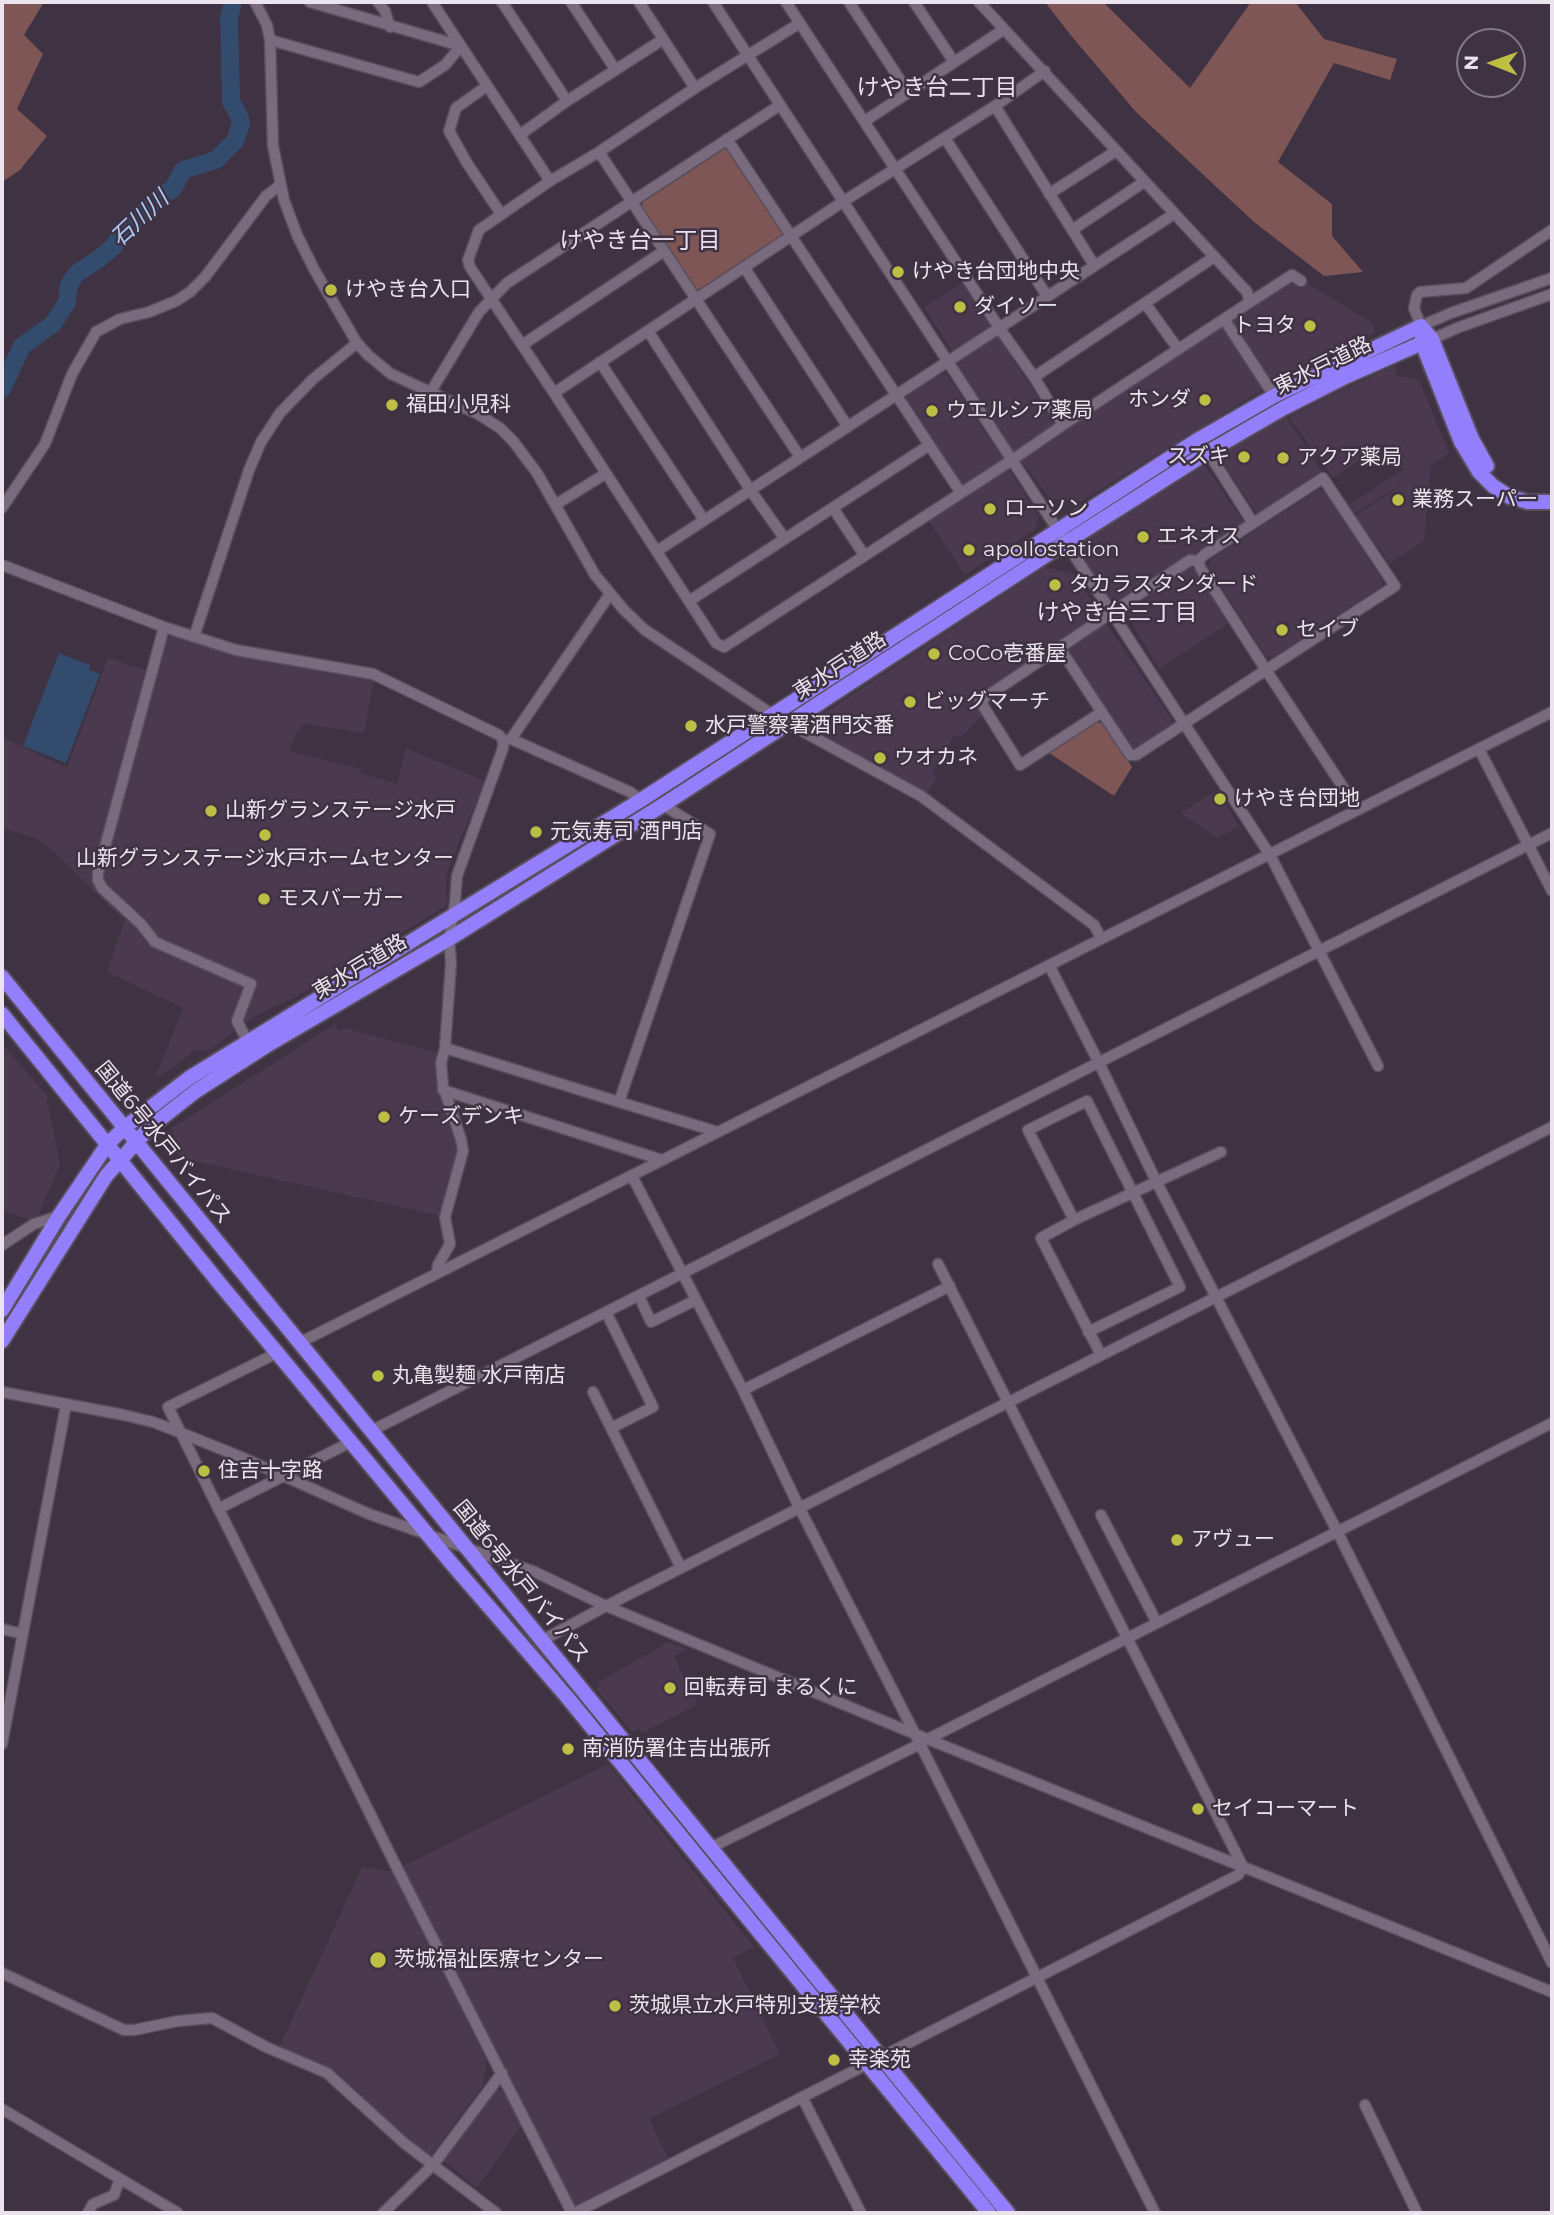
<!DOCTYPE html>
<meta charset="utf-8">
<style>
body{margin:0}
#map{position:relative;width:1554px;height:2215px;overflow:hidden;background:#3f3242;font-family:Montserrat,sans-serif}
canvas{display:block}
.frame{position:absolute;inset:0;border:4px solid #ebe3ee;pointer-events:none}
.north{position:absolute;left:1456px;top:28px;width:70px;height:70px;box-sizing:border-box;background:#3f3242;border:2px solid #847987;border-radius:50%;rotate:271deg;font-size:19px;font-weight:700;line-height:28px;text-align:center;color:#ebe3ee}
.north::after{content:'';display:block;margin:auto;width:24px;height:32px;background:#bcbf44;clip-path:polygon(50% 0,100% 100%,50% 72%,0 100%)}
</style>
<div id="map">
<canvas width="1554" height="2215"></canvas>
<div class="frame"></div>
<div class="north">N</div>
</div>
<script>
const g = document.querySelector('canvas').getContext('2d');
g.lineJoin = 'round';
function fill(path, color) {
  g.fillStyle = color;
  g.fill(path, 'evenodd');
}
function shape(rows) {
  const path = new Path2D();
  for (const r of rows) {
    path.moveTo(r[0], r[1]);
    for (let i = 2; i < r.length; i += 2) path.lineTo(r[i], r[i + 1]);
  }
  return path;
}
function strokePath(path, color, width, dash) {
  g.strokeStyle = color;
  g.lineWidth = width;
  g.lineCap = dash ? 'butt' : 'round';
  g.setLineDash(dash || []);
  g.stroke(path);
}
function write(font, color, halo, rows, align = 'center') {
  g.font = font + ' Montserrat,"Noto Sans JP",sans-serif';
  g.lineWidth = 5;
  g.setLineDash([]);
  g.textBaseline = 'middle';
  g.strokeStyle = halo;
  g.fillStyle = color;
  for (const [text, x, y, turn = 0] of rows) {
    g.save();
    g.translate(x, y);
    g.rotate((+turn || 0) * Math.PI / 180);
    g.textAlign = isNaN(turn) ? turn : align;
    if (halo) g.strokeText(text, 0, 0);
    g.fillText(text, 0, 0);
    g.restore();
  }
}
fill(shape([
 [965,281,992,325,990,329,959,351,951,349,924,307],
 [1290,282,1301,289,1307,283,1372,323,1375,332,1272,385,1230,321],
 [1225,325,1265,388,1080,502,1050,499,1020,459],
 [997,335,1055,424,1013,452,955,363],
 [1395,365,1396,375,1419,380,1449,453,1431,465,1424,541,1390,563,1355,516,1416,475,1355,513,1349,505,1403,469,1386,443,1333,478,1289,417,1331,395],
 [939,374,947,375,1003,458,962,486,906,403,906,395],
 [1286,417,1322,471,1257,514,1218,456],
 [1205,465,1244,523,1114,603,1073,545],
 [1007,467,1039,516,1035,530,965,575,928,520],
 [1318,490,1325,491,1383,581,1381,587,1273,657,1266,656,1208,567,1211,559],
 [1191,565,1229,623,1159,669,1123,608],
 [1045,567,1074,574,1100,614,972,700,982,716,962,736,955,735,932,772,938,777,926,795,804,728,805,726],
 [1104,620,1172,720,1170,727,1137,748,1131,748,1065,647],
 [175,635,238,655,374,679,364,733,304,724,296,734,289,751,361,769,360,773,397,784,406,748,485,781,447,871,446,894,448,905,292,999,273,1007,244,1023,210,1050,192,1051,188,1056,154,1080,183,1008,107,972,125,919,111,908,52,850,35,838,2,828,2,737,67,768,108,658,154,673,163,640],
 [1217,790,1239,826,1218,838,1180,813],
 [335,1024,339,1031,345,1028,437,1053,440,1095,459,1145,458,1159,441,1216,181,1158,174,1149,172,1128],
 [5,1047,49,1098,46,1102,49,1108,60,1164,38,1216,31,1220,2,1211,2,1061],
 [669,1642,687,1649,674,1657,698,1704,642,1733,638,1728,632,1732,596,1689,599,1687,597,1683],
 [608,1764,754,1947,733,1958,780,2054,649,2119,670,2162,580,2207,574,2206,403,1866],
 [362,1867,393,1872,487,2060,483,2085,429,2158,327,2069,279,2048],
 [494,2090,507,2090,522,2125,477,2188,444,2161]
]), '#4a394f');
fill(shape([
 [2,2,44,2,24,35,43,54,17,109,47,136,20,170,2,182],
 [1045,2,1103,2,1190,88,1251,2,1295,2,1324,39,1397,59,1390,80,1334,63,1278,162,1332,204,1332,236,1363,272,1324,276,1254,222,1136,112,1073,38],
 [724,149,730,150,783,232,782,238,702,291,694,290,641,208,643,202],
 [1096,722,1102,723,1132,767,1114,796,1049,753]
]), '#7e5656');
fill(shape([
 [59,653,90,665,89,670,100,674,66,763,23,746]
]), '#334b6d');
strokePath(shape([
 [2,389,22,346,53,324,67,302,69,285,76,274,100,258,114,246,125,228,164,194,173,189,183,170,216,160,235,141,241,124,240,118,231,101,229,18,233,2]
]), '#334b6d', 18);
const minor = shape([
 [255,2,267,25,270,40,273,146,284,200,297,235,315,271,357,343,368,355,391,374,478,414,500,428,513,441,537,473,595,575,624,610,645,630,773,715,921,796,1094,925,1101,938],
 [378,2,385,11,390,27],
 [432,2,550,181],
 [502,2,567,101],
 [571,2,615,69],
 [639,2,695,88],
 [713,2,1270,855,1378,1066],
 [786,2,1000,329,1034,377,1063,425],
 [849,2,908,92],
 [914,2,954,62],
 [800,23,695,88,599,152,550,181,479,230,468,260,470,267,554,393,716,643,724,647,1012,460,1063,425,1247,304,1249,299,1247,292,979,2],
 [270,40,419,82,445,65,461,46,310,2],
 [487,86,456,108,449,131,467,163,501,214],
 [995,106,1094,265],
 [865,121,1003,30],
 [521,134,567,101,662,40],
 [945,138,1047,296],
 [727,139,961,493],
 [599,152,800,457],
 [1049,194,1116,151],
 [1072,230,1144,182],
 [1552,230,1466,288,1420,292,1417,295,1414,308,1421,326,1451,313,1552,278],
 [744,267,848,427],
 [1145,303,1178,349],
 [1247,304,1292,275,1301,281],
 [1224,319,1274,396],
 [648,331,751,491,785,539],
 [1428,341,1457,328,1552,294],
 [522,345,664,251],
 [600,362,704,520],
 [1034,377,1214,257],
 [430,393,479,312,507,283,780,105],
 [554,393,844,201,995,106,1045,71],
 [1208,452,1253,523],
 [555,505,605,474],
 [2,508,45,444,72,374,96,332,120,319,149,312,176,301,190,292,205,277,266,196,280,185],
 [833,508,864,555],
 [657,551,1174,214],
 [2,565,164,627,236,650,373,674,499,735,503,740,503,748,457,876,455,903,449,939,451,963,445,1048,619,1102],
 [689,601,928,446],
 [164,627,98,873,98,880,102,888,141,924,155,942,251,984,237,1021,247,1040],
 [194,637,249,470,261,442,280,413,313,379,357,343],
 [1059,647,1130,755,1136,755,1266,670,1395,586,1323,478,1204,555,1198,561,1201,569,1266,670,1358,810],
 [1102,712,1020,765,980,701,1190,560,1198,561],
 [511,739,610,594],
 [507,740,511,739,630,792,641,800],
 [1479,749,1552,891],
 [663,805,710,834,619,1102,718,1132],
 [1049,965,1099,1063,1156,1181,1337,1531,1552,1963],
 [443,1090,662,1160],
 [632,1176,743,1390,800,1509,915,1734,1155,2213],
 [1074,1220,1028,1130,1087,1101,1180,1287,1088,1332],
 [2,1245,34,1224,59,1216],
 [437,1272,438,1265,450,1244,445,1217,463,1151,461,1139,443,1086,441,1063,445,1048],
 [639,1296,651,1322,696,1300],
 [606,1312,653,1407,611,1428],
 [299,1343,1552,712],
 [277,1353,168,1407,394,1862,572,2213],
 [1101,1355,1041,1238,1074,1220,1221,1152],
 [743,1390,950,1286],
 [2,1392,124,1415,153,1422,179,1432,241,1457,369,1514,535,1572,606,1606,915,1734,1552,1992],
 [593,1392,681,1568],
 [371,1431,1552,833],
 [218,1509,351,1442],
 [1101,1515,1157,1623],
 [2,1629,23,1634],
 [541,1641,606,1606,1552,1127],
 [2,1744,66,1405],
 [710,1848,920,1744,928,1739,1552,1423],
 [2,1973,124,2030,134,2030,178,2021,212,2018,266,2047,327,2073,404,2143,496,2213],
 [802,2097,861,2213],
 [1365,2105,1417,2213],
 [2,2109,178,2213],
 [88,2213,93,2204,114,2195,120,2179],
 [383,2213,433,2165,502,2073],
 [575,2213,1238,1875,1243,1867,938,1264]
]);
const highway = shape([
 [1421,326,1432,339,1472,439,1487,466],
 [1422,334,1422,343,1455,427,1461,442,1479,472,1493,486,1510,497,1528,502,1552,502],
 [2,977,1008,2213],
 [2,1014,220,1284,452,1564,567,1697,989,2213],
 [2,1310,59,1216,107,1145,124,1128,189,1078,641,800,1199,439,1274,396,1421,326],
 [2,1341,106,1176,149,1128,196,1091,266,1046,449,939,663,805,1065,543,1208,452,1282,409,1345,377,1422,343]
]);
strokePath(minor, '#584e5c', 13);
strokePath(highway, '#584e5c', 18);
strokePath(minor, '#796b7d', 10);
strokePath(highway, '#937ffb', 14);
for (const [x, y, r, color] of [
 [898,272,7,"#bcbf44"],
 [331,290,7,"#bcbf44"],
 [960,307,7,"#bcbf44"],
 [1310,326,7,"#bcbf44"],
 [1205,400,7,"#bcbf44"],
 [392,405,7,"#bcbf44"],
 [932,411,7,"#bcbf44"],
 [1244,457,7,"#bcbf44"],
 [1283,458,7,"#bcbf44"],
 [1398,500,7,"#bcbf44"],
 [990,509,7,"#bcbf44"],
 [1143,537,7,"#bcbf44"],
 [969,550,7,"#bcbf44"],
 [1055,585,7,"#bcbf44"],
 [1282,630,7,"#bcbf44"],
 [934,654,7,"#bcbf44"],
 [910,702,7,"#bcbf44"],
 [691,726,7,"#bcbf44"],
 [880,758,7,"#bcbf44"],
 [1220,799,7,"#bcbf44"],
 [211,811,7,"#bcbf44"],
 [536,832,7,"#bcbf44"],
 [265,835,7,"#bcbf44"],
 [264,899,7,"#bcbf44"],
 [384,1117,7,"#bcbf44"],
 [378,1376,7,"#bcbf44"],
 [204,1471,7,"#bcbf44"],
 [1177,1540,7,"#bcbf44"],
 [670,1688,7,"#bcbf44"],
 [568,1749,7,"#bcbf44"],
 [1198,1809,7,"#bcbf44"],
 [378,1960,9,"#bcbf44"],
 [615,2006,7,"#bcbf44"],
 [834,2060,7,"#bcbf44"]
]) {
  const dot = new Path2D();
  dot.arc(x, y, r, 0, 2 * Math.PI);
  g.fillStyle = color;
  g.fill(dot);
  strokePath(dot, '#3f3242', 2.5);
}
write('21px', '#ebe3ee', '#3f3242', [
 ["けやき台団地中央",912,272],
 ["けやき台入口",345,290],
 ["ダイソー",974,307],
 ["トヨタ",1296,326,"right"],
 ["ホンダ",1191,400,"right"],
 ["福田小児科",406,405],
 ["ウエルシア薬局",946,411],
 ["スズキ",1230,457,"right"],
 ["アクア薬局",1297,458],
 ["業務スーパー",1412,500],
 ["ローソン",1004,509],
 ["エネオス",1157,537],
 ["apollostation",983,550],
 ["タカラスタンダード",1069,585],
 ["セイブ",1296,630],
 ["CoCo壱番屋",948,654],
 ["ビッグマーチ",924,702],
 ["水戸警察署酒門交番",705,726],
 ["ウオカネ",894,758],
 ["けやき台団地",1234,799],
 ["山新グランステージ水戸",225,811],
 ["元気寿司 酒門店",550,832],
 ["山新グランステージ水戸ホームセンター",265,859,"center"],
 ["モスバーガー",278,899],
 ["ケーズデンキ",398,1117],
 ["丸亀製麺 水戸南店",392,1376],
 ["住吉十字路",218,1471],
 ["アヴュー",1191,1540],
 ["回転寿司 まるくに",684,1688],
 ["南消防署住吉出張所",582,1749],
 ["セイコーマート",1212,1809],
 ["茨城福祉医療センター",394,1960],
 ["茨城県立水戸特別支援学校",629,2006],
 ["幸楽苑",848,2060]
], 'left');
write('21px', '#ebe3ee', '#3f3242', [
 ["東水戸道路",1323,366,-26],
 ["東水戸道路",840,666,-33],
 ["東水戸道路",360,967,-31],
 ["国道6号水戸バイパス",163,1143,51],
 ["国道6号水戸バイパス",521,1582,51]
]);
write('23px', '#edddf1', '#3f3242', [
 ["けやき台二丁目",937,88],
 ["けやき台一丁目",640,241],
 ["けやき台三丁目",1117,613]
]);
write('italic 23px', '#accdfc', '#3f3242', [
 ["石川川",140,219,-43]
]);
</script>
